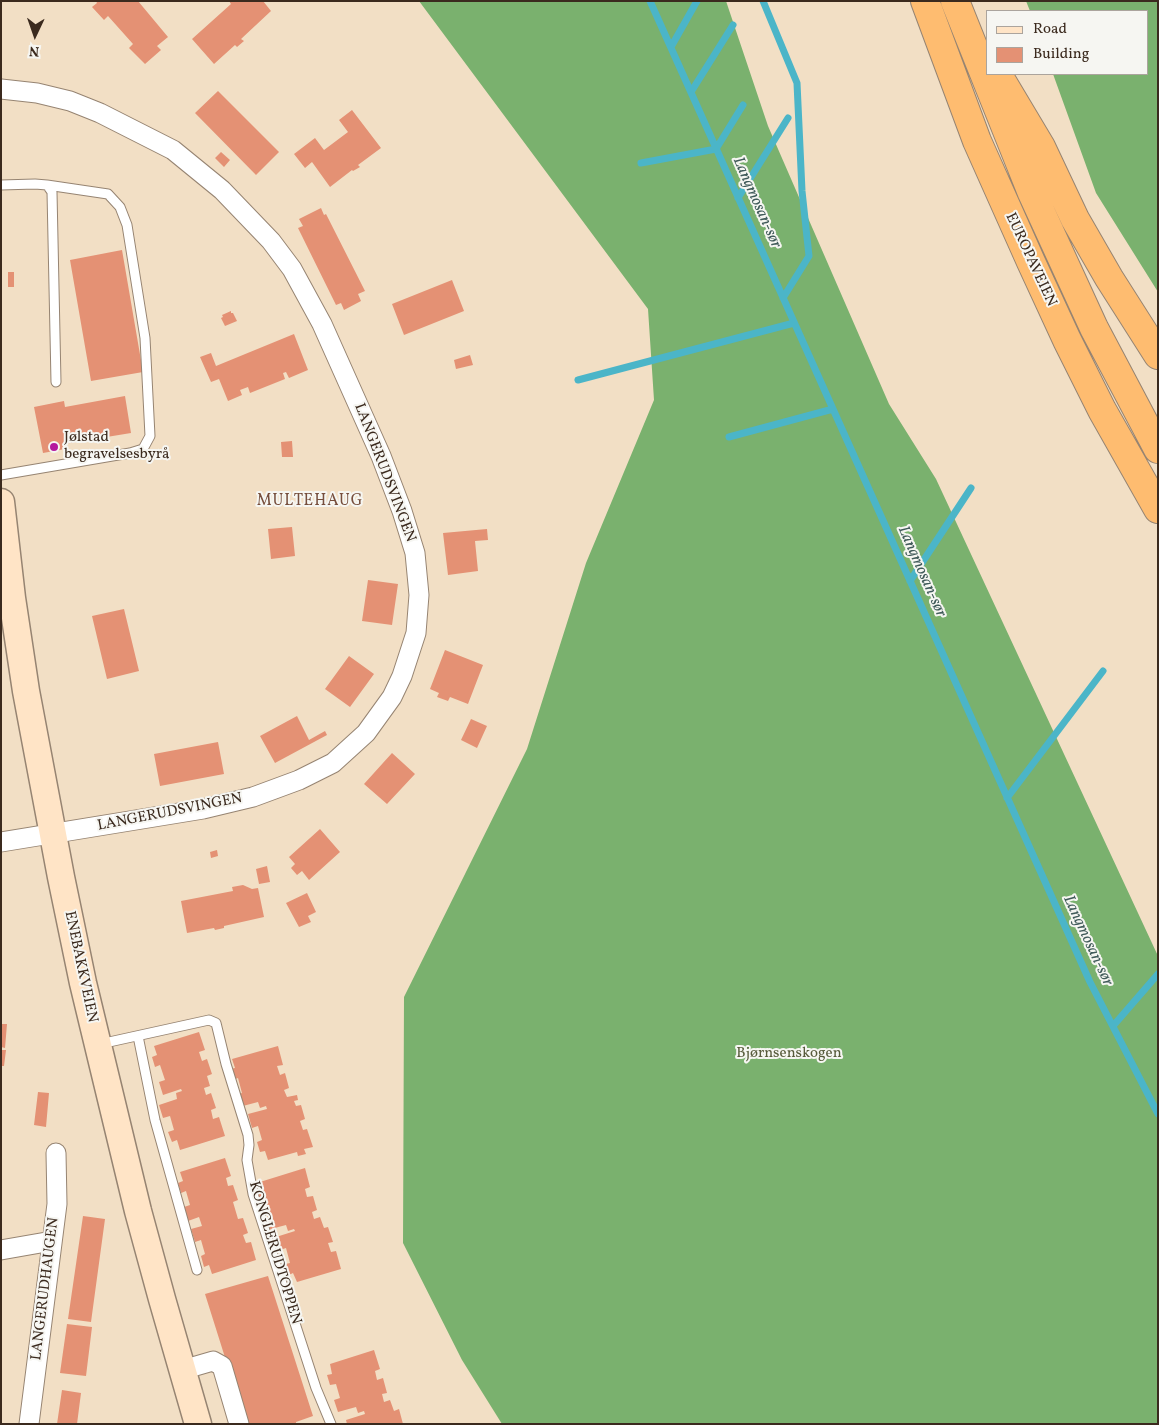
<!DOCTYPE html>
<meta charset="utf-8">
<style>
body{margin:0}
#map{position:relative;width:1159px;height:1425px;overflow:hidden;background:#f2dfc5;font-family:Vollkorn,serif}
canvas{display:block}
.frame{position:absolute;inset:0;border:2px solid #3b2a1e;pointer-events:none}
.legend{position:absolute;left:986px;top:10px;width:162px;height:65px;box-sizing:border-box;background:#f6f6f2;border:1px solid #aba49d;margin:0;padding:6px 9px;list-style:none;font-size:15px;color:#3b2a1e}
.legend li{display:flex;align-items:center;gap:10px;height:25px}
.legend b{width:25px;border:1px solid #aba49d}
.north{position:absolute;left:10px;top:10px;width:50px;height:50px;-webkit-text-stroke:4px #f6f6f2;paint-order:stroke;rotate:183deg;font-size:14px;font-weight:700;line-height:20px;text-align:center;color:#3b2a1e}
.north::after{content:'';display:block;margin:auto;width:18px;height:22px;background:#3b2a1e;clip-path:polygon(50% 0,100% 100%,50% 72%,0 100%)}
</style>
<div id="map">
<canvas width="1159" height="1425"></canvas>
<div class="frame"></div>
<ul class="legend">
<li><b style="height:6px;background:#ffe4c6"></b>Road</li>
<li><b style="height:14px;background:#e49174"></b>Building</li>
</ul>
<div class="north">N</div>
</div>
<script>
const g = document.querySelector('canvas').getContext('2d');
g.lineJoin = 'round';
function fill(path, color) {
  g.fillStyle = color;
  g.fill(path, 'evenodd');
}
function shape(rows) {
  const path = new Path2D();
  for (const r of rows) {
    path.moveTo(r[0], r[1]);
    for (let i = 2; i < r.length; i += 2) path.lineTo(r[i], r[i + 1]);
  }
  return path;
}
function strokePath(path, color, width, dash) {
  g.strokeStyle = color;
  g.lineWidth = width;
  g.lineCap = dash ? 'butt' : 'round';
  g.setLineDash(dash || []);
  g.stroke(path);
}
function write(font, color, halo, rows, align = 'center') {
  g.font = font + ' Vollkorn,serif';
  g.lineWidth = 4;
  g.setLineDash([]);
  g.textBaseline = 'middle';
  g.strokeStyle = halo;
  g.fillStyle = color;
  for (const [text, x, y, turn = 0] of rows) {
    g.save();
    g.translate(x, y);
    g.rotate((+turn || 0) * Math.PI / 180);
    g.textAlign = isNaN(turn) ? turn : align;
    if (halo) g.strokeText(text, 0, 0);
    g.fillText(text, 0, 0);
    g.restore();
  }
}
fill(shape([
 [419,1,726,1,768,126,889,404,936,479,1158,956,1158,1424,502,1424,462,1360,403,1243,404,997,527,749,586,563,654,400,648,309],
 [1026,1,1158,1,1158,292,1096,193,1053,74,1148,74,1148,11,1030,11]
]), '#7ab16e');
strokePath(shape([
 [650,1,1090,982,1158,1114],
 [763,1,797,83,802,191,809,256,783,298],
 [671,47,697,1],
 [691,92,733,25],
 [641,163,716,149,743,105],
 [738,198,788,118],
 [578,380,794,323],
 [729,437,833,409],
 [910,581,971,488],
 [1007,798,1103,671],
 [1113,1026,1158,974]
]), '#4bb5c8', 7);
fill(shape([
 [96,1,138,1,168,37,157,46,161,50,145,64,129,48,133,44,108,16,104,20,92,7,97,3],
 [229,1,263,1,271,11,241,39,244,41,237,47,235,45,214,64,192,39,231,4],
 [218,91,279,152,256,175,195,113],
 [352,110,381,148,358,165,360,167,353,171,352,170,330,187,312,162,305,168,294,154,315,138,324,150,348,132,339,120],
 [221,152,230,160,224,167,215,158],
 [321,208,324,215,326,214,365,291,358,294,361,301,344,310,341,303,336,305,298,228,303,226,299,219],
 [122,250,143,372,91,381,70,260],
 [8,272,14,272,14,287,8,287],
 [452,280,464,311,404,335,392,304],
 [231,311,231,313,233,313,237,321,225,326,221,318,223,317,222,315],
 [294,334,308,370,289,378,286,372,283,373,285,379,250,393,248,387,240,390,242,395,228,401,219,379,211,382,200,357,211,353,216,366],
 [470,355,473,365,456,369,454,360],
 [125,396,131,433,64,444,65,449,43,453,34,407,64,401,65,407],
 [292,441,293,457,282,457,281,442],
 [292,527,295,556,271,559,268,529],
 [487,529,488,540,475,541,478,571,448,575,443,533],
 [368,580,398,584,392,625,362,621],
 [124,609,139,671,107,679,92,616],
 [445,650,483,665,468,704,450,697,448,701,437,697,439,693,430,689],
 [349,656,374,674,350,707,325,689],
 [297,716,309,740,325,731,327,735,275,763,260,736],
 [471,719,487,726,477,748,461,740],
 [218,742,224,774,160,786,154,754],
 [392,753,415,774,387,804,364,784],
 [320,829,340,852,309,880,302,871,297,875,291,868,295,864,289,857],
 [217,850,218,856,211,858,210,852],
 [267,866,270,882,259,884,256,869],
 [243,885,252,889,258,888,264,917,224,926,224,928,215,930,214,928,187,933,181,901,233,891,232,887],
 [307,893,316,912,308,916,311,922,299,927,286,903],
 [1,1024,7,1024,5,1048,1,1047],
 [199,1032,205,1050,199,1052,202,1061,207,1059,212,1074,207,1076,210,1086,204,1088,206,1095,211,1093,216,1108,211,1110,213,1119,219,1117,225,1136,180,1150,177,1140,172,1142,168,1132,174,1130,170,1116,163,1118,159,1105,177,1099,176,1093,182,1091,181,1089,163,1095,159,1082,165,1080,160,1065,155,1067,152,1057,157,1055,154,1046],
 [278,1046,283,1065,277,1066,280,1075,285,1073,289,1088,284,1090,287,1097,297,1095,298,1100,294,1101,296,1106,301,1105,305,1119,300,1121,303,1130,307,1129,313,1147,304,1149,306,1154,298,1156,297,1152,268,1160,265,1151,260,1152,257,1142,262,1140,258,1126,252,1128,248,1114,267,1109,266,1106,260,1108,258,1102,239,1107,236,1095,242,1093,238,1078,233,1080,230,1069,235,1068,232,1059],
 [1,1050,6,1050,4,1066,1,1066],
 [38,1092,49,1093,46,1127,34,1125],
 [225,1158,231,1176,226,1178,228,1186,233,1185,238,1200,233,1202,238,1219,243,1218,248,1233,243,1235,246,1243,251,1242,256,1260,212,1274,209,1265,204,1267,201,1256,205,1254,201,1240,195,1242,191,1229,202,1226,199,1217,188,1221,184,1207,190,1205,186,1191,181,1193,178,1183,183,1181,180,1172],
 [305,1168,310,1187,305,1189,307,1197,313,1196,317,1210,312,1212,314,1219,320,1217,324,1228,328,1227,333,1242,328,1243,331,1252,336,1251,341,1269,297,1282,293,1273,289,1275,285,1264,290,1263,286,1248,280,1250,276,1237,295,1231,294,1229,288,1231,286,1225,267,1230,263,1218,270,1216,266,1201,260,1203,257,1192,262,1191,260,1182],
 [83,1216,105,1219,91,1322,68,1319],
 [268,1276,313,1416,296,1422,296,1424,246,1424,205,1294],
 [67,1324,92,1327,86,1376,60,1373],
 [374,1350,380,1369,375,1371,377,1380,383,1378,387,1393,382,1394,384,1402,390,1400,394,1411,399,1409,403,1424,347,1424,346,1420,365,1414,364,1411,358,1413,356,1407,338,1412,334,1400,340,1398,336,1384,330,1385,327,1375,332,1374,330,1364],
 [62,1390,81,1393,77,1424,57,1424]
]), '#e49174');
const lane = shape([
 [1,185,35,184,47,185,52,192,56,382],
 [1,475,130,453,143,449,150,436,145,338,127,225,120,207,108,194,47,185],
 [138,1036,155,1120,197,1270],
 [100,1044,209,1020,216,1023,226,1064,248,1135,249,1145,247,1160,253,1194,316,1388,331,1424]
]);
const street = shape([
 [1,89,37,93,70,101,100,113,173,150,222,190,271,241,292,269,322,324,381,456,402,511,415,553,419,595,416,633,402,676,392,697,366,733,333,763,299,780,253,797,203,809,1,842],
 [1,1250,52,1241],
 [182,1370,213,1361,222,1366,239,1424],
 [29,1424,57,1204,56,1153]
]);
const secondary = shape([
 [1,502,12,598,26,691,61,877,83,983,138,1211,162,1299,198,1424]
]);
const highway = shape([
 [925,1,977,141,1031,262,1067,340,1102,410,1158,509],
 [955,1,1032,193,1094,328,1158,449],
 [998,75,1041,147,1075,219,1109,278,1158,355]
]);
strokePath(lane, '#968472', 11);
strokePath(street, '#968472', 21);
strokePath(secondary, '#968472', 29);
strokePath(highway, '#968472', 30);
strokePath(lane, '#fff', 9);
strokePath(street, '#fff', 19);
strokePath(secondary, '#ffe4c6', 26);
strokePath(highway, '#febc70', 28);
for (const [x, y, r, color] of [
 [54,447,5,"#b5179e"]
]) {
  const dot = new Path2D();
  dot.arc(x, y, r, 0, 2 * Math.PI);
  g.fillStyle = color;
  g.fill(dot);
  strokePath(dot, '#f6f6f2', 2);
}
write('15px', '#3b2a1e', '#f6f6f2', [
 ["EUROPAVEIEN",1030,260,65],
 ["LANGERUDSVINGEN",384,473,69],
 ["LANGERUDSVINGEN",170,813,-11],
 ["ENEBAKKVEIEN",80,967,78],
 ["KONGLERUDTOPPEN",274,1253,73],
 ["LANGERUDHAUGEN",46,1289,-83]
]);
write('15px', '#3b2a1e', '#f6f6f2', [
 ["Jølstad",64,438],
 ["begravelsesbyrå",64,455]
], 'left');
write('15px', '#575b3b', '#f6f6f2', [
 ["Bjørnsenskogen",789,1054]
]);
write('italic 16px', '#415b5a', '#f6f6f2', [
 ["Langmosan-sør",756,203,66],
 ["Langmosan-sør",921,572,66],
 ["Langmosan-sør",1087,941,65]
]);
g.letterSpacing = '1px';
write('16px', '#764e3c', '#f6f6f2', [
 ["MULTEHAUG",310,502]
]);
g.letterSpacing = '0px';
</script>
